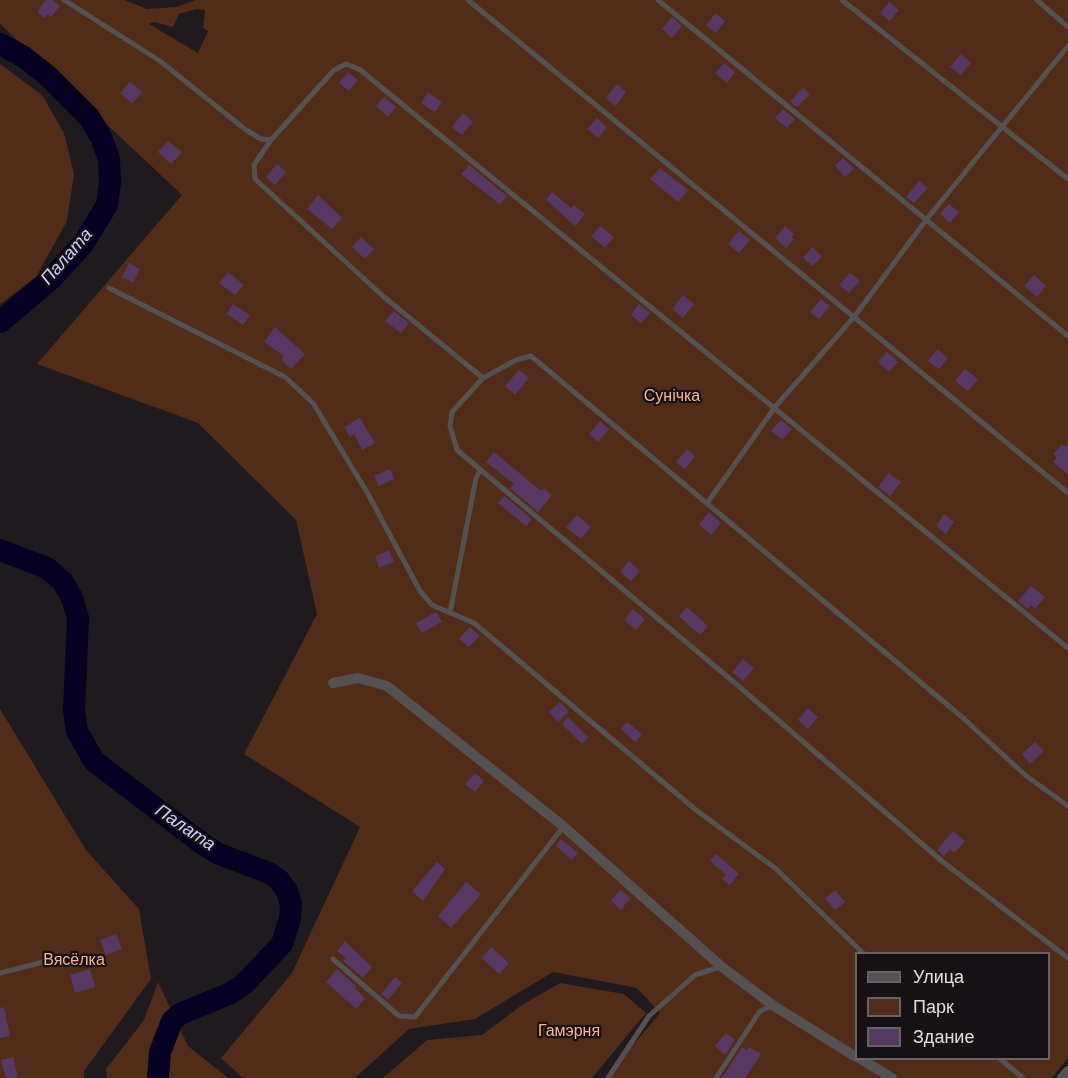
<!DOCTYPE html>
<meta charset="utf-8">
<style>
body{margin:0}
#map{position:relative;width:1068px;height:1078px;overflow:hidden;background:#1f1a1d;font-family:Helvetica,sans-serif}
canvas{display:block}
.legend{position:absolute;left:855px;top:952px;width:195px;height:108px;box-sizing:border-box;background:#161114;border:2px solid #676365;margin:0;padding:8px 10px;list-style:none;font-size:18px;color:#e1dedf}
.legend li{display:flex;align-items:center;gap:12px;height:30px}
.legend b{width:30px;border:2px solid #676365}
</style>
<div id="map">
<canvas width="1068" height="1078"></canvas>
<ul class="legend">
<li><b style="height:8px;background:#545151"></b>Улица</li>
<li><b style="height:16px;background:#502c19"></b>Парк</li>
<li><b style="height:16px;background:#573864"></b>Здание</li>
</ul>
</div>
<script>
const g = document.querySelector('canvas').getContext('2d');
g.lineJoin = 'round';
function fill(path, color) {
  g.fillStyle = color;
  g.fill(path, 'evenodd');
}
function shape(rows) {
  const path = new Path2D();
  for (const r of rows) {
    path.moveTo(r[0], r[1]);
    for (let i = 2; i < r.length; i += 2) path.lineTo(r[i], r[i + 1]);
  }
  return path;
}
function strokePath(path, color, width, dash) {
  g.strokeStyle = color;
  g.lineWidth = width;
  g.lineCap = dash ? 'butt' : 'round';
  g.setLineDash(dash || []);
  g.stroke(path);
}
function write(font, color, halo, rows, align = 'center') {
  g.font = font + ' Helvetica,sans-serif';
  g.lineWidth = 4.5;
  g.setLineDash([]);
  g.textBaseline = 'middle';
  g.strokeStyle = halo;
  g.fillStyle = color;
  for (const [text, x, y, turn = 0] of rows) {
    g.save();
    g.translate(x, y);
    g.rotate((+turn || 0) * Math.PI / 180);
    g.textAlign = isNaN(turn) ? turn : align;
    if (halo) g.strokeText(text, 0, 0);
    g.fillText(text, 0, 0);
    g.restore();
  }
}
fill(shape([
 [0,0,124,0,147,9,176,7,196,0,1068,0,1068,1058,1052,1078,605,1078,660,1013,637,988,553,972,475,1019,409,1029,355,1078,243,1078,221,1058,292,973,360,827,244,754,317,614,296,520,198,423,37,364,182,195,0,24],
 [197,9,205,10,203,28,208,31,198,53,149,24,154,22,173,27,179,14],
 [856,954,1048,954,1048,1058,856,1058],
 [0,64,42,95,64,133,74,174,67,221,36,277,0,304],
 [0,709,86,850,139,909,151,979,84,1071,84,1078,0,1078],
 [158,982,188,1046,228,1078,107,1078,106,1069,144,1020],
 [560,983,624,994,646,1013,592,1078,383,1078,427,1040,482,1035,522,1005]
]), '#502c19');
strokePath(shape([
 [0,44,24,57,48,76,89,117,101,137,109,159,110,183,107,205,83,244,51,279,0,322],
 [0,550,47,568,63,582,72,598,78,618,74,711,77,731,94,761,204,845,219,854,269,873,279,880,287,891,291,904,290,918,282,944,245,983,231,993,180,1014,172,1021,160,1052,158,1078]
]), '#060022', 22);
fill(shape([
 [46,0,52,0,60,6,51,17,48,14,45,18,37,12],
 [889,2,899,10,890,21,880,13],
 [716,13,725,21,716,33,706,25],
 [672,17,682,26,672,38,662,29],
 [961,54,971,63,961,75,950,67],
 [724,63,735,72,727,83,715,73],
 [348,72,358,80,349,91,339,83],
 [130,82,142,92,132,104,120,93],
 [617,84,626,92,615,106,606,98],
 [803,87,810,94,797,107,790,102],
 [428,92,442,102,435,112,421,103],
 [384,97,396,107,388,117,376,106],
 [783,109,795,119,787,128,775,118],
 [463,113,473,122,462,135,452,127],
 [597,118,607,127,598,138,587,129],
 [168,141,182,152,171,164,158,152],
 [843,158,854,168,845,177,835,166],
 [277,164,286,172,275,185,266,177],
 [469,165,507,196,500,204,461,174],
 [660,168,688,190,678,202,650,179],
 [919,181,928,188,914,203,906,197],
 [552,192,571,208,574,205,585,214,575,226,546,200],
 [318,195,342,218,332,229,307,209],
 [949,204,959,212,950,223,940,214],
 [600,226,614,237,605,248,591,236],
 [785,226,794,234,791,237,794,239,786,248,775,238],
 [739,231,750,240,739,253,728,244],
 [361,237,374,249,365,259,352,247],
 [812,247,822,256,813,266,803,258],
 [129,263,140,269,133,283,122,277],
 [228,272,244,285,235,295,219,283],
 [850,273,860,281,849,293,839,285],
 [1034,275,1046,286,1037,297,1024,286],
 [683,295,694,304,683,318,672,309],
 [821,299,830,306,819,319,810,312],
 [233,304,250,315,243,325,227,314],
 [639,304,650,313,641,323,631,315],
 [394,311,409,323,401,333,385,321],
 [275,327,305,354,291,369,281,359,284,356,264,342],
 [938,349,948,358,939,369,928,361],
 [887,352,898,362,889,372,878,362],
 [965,369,978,379,968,391,955,381],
 [519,370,529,378,515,395,505,386],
 [360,418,375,443,362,450,354,434,350,437,344,427],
 [781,420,792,429,782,440,771,431],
 [600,421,609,429,598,442,589,434],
 [1062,444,1065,447,1068,444,1068,474,1053,462,1057,457,1053,454],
 [687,449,695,456,685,469,676,462],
 [494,452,541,491,544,488,552,495,538,512,510,488,514,484,486,462],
 [390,469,394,479,379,486,374,476],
 [889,473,901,482,890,496,878,487],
 [504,496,532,519,526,526,498,503],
 [709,512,721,523,711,535,699,524],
 [944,514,954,522,946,534,936,526],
 [577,515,591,527,581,539,566,527],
 [389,550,394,562,379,568,375,556],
 [629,561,640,571,631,581,620,572],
 [1031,586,1045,597,1035,609,1031,605,1028,609,1018,601],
 [687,607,708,626,700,635,679,616],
 [633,609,645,619,636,630,624,620],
 [436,612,442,622,422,633,416,623],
 [470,627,480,636,469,647,459,639],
 [743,659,754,668,743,681,732,672],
 [560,702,569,711,558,722,549,712],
 [808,708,818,717,808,729,798,720],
 [568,717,588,737,582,744,562,724],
 [627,722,642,734,635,742,621,729],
 [1035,742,1044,751,1030,764,1022,754],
 [475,773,484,781,475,792,465,784],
 [953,831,965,841,954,853,950,849,944,856,937,850],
 [561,839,578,853,572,860,556,846],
 [716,854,739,874,730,885,722,879,726,875,710,861],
 [437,862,445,869,423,901,412,891],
 [466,882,481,894,451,928,438,916],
 [620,890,630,898,621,910,611,901],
 [835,890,845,902,835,910,825,898],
 [116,934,122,949,106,955,100,940],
 [345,941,372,967,363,978,343,961,346,958,337,951],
 [491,947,509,963,499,974,482,958],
 [90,969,95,987,75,993,70,975],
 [337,969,356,986,355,988,365,999,356,1009,326,982],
 [395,977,402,983,388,1000,381,994],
 [4,1007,10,1036,0,1038,0,1008],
 [726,1033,735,1040,725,1055,715,1046],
 [742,1047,747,1050,749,1047,761,1054,745,1078,722,1078],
 [13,1057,18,1078,6,1078,1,1060]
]), '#573864');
strokePath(shape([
 [64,0,160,61,246,130,261,139,271,140,334,70,346,64,359,69,1068,648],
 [468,0,1068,493],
 [658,0,1068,336],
 [842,0,1068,179],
 [1037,0,1068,27],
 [271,140,254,165,255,179,384,297,483,378,516,360,531,356,962,717,1025,775,1068,806],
 [109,288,285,377,313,403,368,494,420,591,432,605,474,623,696,810,775,868,864,954],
 [483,378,452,412,450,426,457,450,736,684,943,862,1068,958],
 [708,502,775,407,854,317,926,220,1068,46],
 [450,613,476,478,480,471],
 [333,959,399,1016,415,1017,563,827],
 [0,973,59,958],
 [999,1058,1023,1078],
 [608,1078,649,1016,695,975,720,967],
 [716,1078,760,1011,773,1006]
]), '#545151', 5);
strokePath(shape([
 [333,683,358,678,387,686,563,826,722,967,774,1006,856,1057],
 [859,1058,892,1078],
 [1062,1078,1068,1071]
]), '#545151', 10);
write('16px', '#f8b695', '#161114', [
 ["Сунічка",672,397],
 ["Вясёлка",74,961],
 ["Гамэрня",569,1032]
]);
write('italic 18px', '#cccdfd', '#161114', [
 ["Палата",67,257,-49],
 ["Палата",185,828,34]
]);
</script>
